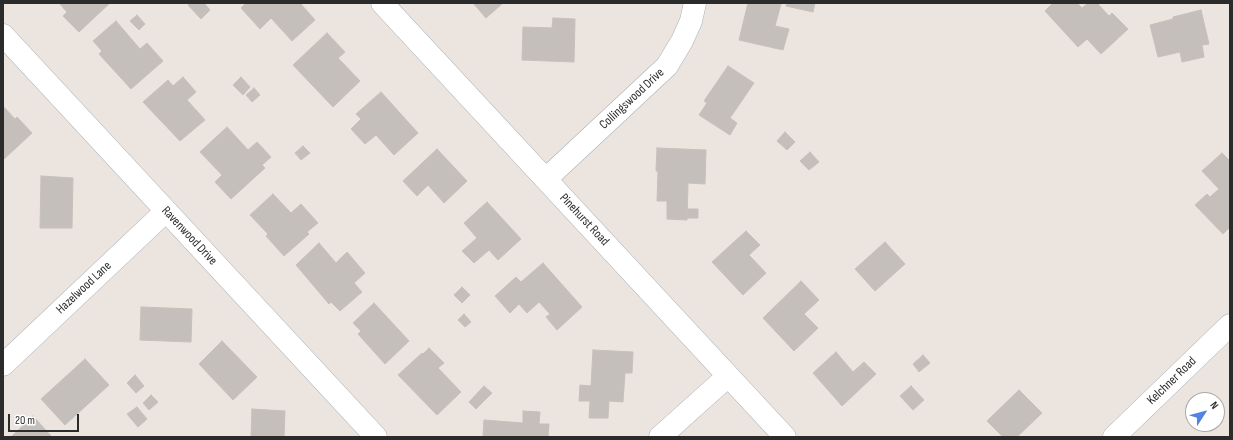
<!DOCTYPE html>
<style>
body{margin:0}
#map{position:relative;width:1233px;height:440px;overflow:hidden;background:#ebe4df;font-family:"Sofia Sans Condensed",sans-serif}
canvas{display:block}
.frame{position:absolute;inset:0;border:4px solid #2b2b2b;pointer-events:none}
.north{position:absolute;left:1185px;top:392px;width:40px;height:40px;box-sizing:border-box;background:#fff;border:1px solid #aaa;border-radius:50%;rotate:54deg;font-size:11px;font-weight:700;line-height:16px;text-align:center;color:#2b2b2b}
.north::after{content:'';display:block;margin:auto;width:14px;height:18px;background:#5384e4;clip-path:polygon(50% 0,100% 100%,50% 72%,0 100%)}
.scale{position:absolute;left:8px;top:414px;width:71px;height:18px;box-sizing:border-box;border:2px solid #2b2b2b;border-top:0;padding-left:5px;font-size:12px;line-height:14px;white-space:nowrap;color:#2b2b2b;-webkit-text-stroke:3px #fff;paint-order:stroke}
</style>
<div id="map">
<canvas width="1233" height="440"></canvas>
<div class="frame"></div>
<div class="north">N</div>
<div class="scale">20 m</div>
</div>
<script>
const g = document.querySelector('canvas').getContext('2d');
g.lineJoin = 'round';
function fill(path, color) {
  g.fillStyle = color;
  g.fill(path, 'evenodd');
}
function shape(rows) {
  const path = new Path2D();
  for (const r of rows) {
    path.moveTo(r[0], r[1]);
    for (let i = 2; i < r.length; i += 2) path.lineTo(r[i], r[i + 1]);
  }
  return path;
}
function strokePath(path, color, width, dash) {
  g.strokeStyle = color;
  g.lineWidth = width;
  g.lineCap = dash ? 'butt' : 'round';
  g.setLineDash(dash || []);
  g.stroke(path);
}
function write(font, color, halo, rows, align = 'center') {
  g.font = font + ' "Sofia Sans Condensed",sans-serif';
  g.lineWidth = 3.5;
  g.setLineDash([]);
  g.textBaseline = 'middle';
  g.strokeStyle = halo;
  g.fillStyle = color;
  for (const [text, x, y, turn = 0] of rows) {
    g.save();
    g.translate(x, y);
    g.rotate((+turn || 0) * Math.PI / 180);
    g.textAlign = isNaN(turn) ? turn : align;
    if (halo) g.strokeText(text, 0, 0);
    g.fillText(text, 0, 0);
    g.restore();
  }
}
const building = shape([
 [59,3,110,3,79,32,63,16,67,12,59,3],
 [190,3,204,3,210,10,201,19,188,5,190,3],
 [246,3,300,3,315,20,292,41,271,18,260,29,241,8,246,3],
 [473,3,503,3,486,18,473,3],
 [748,3,781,4,775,26,789,29,783,50,739,40,748,3],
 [787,3,815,3,813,12,786,6,787,3],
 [1053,3,1077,3,1082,8,1088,3,1097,3,1109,16,1112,13,1128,29,1101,54,1087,39,1078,47,1045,11,1053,3],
 [1201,10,1209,44,1202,45,1204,57,1182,62,1180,52,1158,57,1150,25,1173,19,1173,17,1201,10],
 [137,15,145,24,139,30,130,21,137,15],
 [553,18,575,19,574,62,522,60,523,27,552,28,553,18],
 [116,21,140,49,147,43,163,61,131,89,99,54,102,51,93,41,116,21],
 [327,33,345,52,338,58,360,81,333,107,293,65,327,33],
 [728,66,754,83,730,118,737,123,730,135,699,115,707,103,704,101,728,66],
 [183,77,196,92,187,100,205,120,180,141,143,102,168,80,173,86,183,77],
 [241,77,250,87,243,95,233,85,241,77],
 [254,88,260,95,252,102,246,95,254,88],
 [381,92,418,133,394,155,376,135,365,144,351,129,361,119,356,114,381,92],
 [3,106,15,119,17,117,32,133,3,160,3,106],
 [227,127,248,150,257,142,271,157,262,165,265,168,231,199,215,182,222,175,200,152,227,127],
 [785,132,795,142,787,150,777,141,785,132],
 [303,146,310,153,301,160,295,153,303,146],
 [657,148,706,150,705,184,688,183,687,220,667,219,667,201,657,201,658,171,656,171,657,148],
 [437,149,467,181,444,203,428,185,417,196,403,181,437,149],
 [810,152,819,162,809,170,800,161,810,152],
 [1222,153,1230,161,1230,227,1223,234,1195,205,1207,194,1210,197,1219,189,1202,171,1222,153],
 [41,176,73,178,72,228,40,228,41,176],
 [273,194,291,213,301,204,318,223,307,232,309,234,284,256,266,236,268,234,250,215,273,194],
 [487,202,521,239,498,260,489,250,474,263,462,251,477,238,464,223,487,202],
 [688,209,698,209,698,218,687,218,688,209],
 [746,231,760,245,749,255,766,273,743,295,712,262,746,231],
 [885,242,905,264,875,291,855,269,885,242],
 [319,243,336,263,347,252,365,273,354,283,362,292,340,311,331,302,329,304,296,265,319,243],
 [543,263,582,307,557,330,546,317,550,314,539,302,527,313,519,304,510,313,495,296,516,277,521,282,543,263],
 [801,281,819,300,804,314,818,328,794,351,763,318,801,281],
 [462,287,470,295,462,303,454,295,462,287],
 [374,303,409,341,385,364,358,334,361,331,353,323,374,303],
 [141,307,192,309,191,342,140,340,141,307],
 [464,314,471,322,465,327,458,320,464,314],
 [222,341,257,377,233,400,199,364,222,341],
 [429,348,444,363,438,368,461,392,437,415,398,375,422,353,423,354,429,348],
 [593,350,633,352,632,373,625,373,623,402,609,401,608,418,589,418,590,401,579,401,580,385,591,386,593,350],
 [836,352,853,372,864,362,876,374,842,406,813,373,836,352],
 [923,355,930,363,919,372,913,364,923,355],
 [85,359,109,385,65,425,41,399,85,359],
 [135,375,144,386,136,393,127,383,135,375],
 [484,386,492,393,476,409,469,402,484,386],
 [911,386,924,400,913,410,900,396,911,386],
 [1019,390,1042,413,1017,437,1003,437,987,421,1019,390],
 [151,395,158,402,149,410,143,403,151,395],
 [137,407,147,419,138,427,127,414,137,407],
 [252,409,285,411,284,437,251,437,252,409],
 [523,411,540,412,539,424,549,424,548,437,483,437,484,420,523,423,523,411],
 [33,416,52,437,11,437,33,416]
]);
fill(building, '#c4bfba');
strokePath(building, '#c6c0b9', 1);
const street = shape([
 [382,3,785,437],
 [3,35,376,437],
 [546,179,667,66,682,41,691,21,695,3],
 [3,365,166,211],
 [660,437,728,376],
 [1114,437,1230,325]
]);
strokePath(street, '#acafb6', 23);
strokePath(street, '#fff', 22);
write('13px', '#2b2b2b', '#fff', [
 ["Collingswood Drive",632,99,-43],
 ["Pinehurst Road",584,220,47],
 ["Ravenwood Drive",189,236,47],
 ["Hazelwood Lane",84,288,-43],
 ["Kelchner Road",1172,381,-44]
]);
</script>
